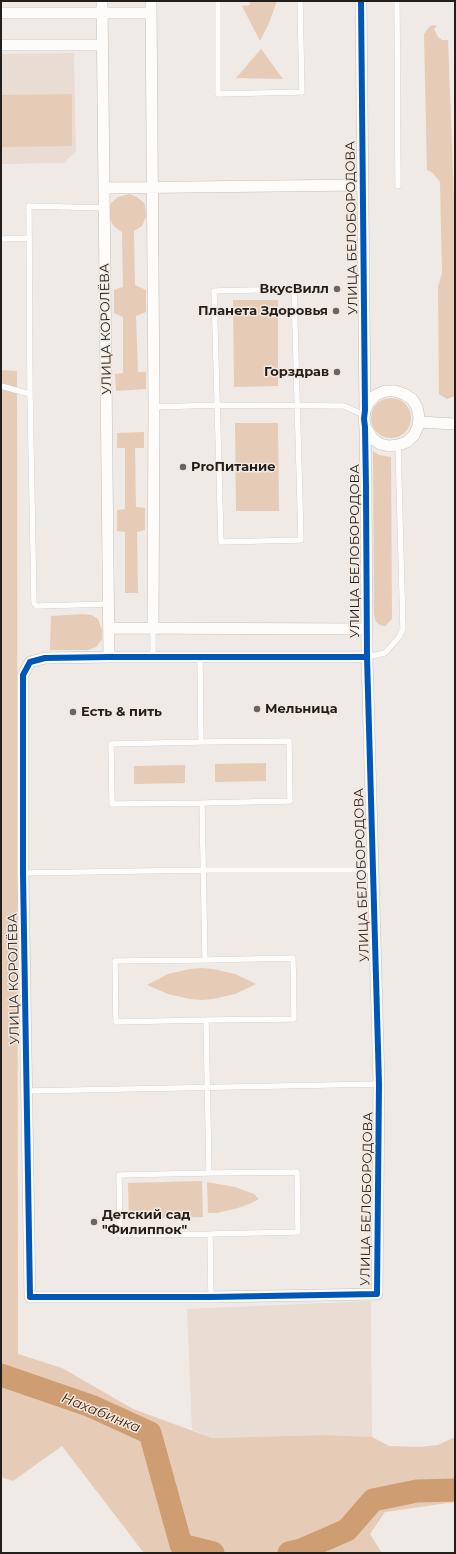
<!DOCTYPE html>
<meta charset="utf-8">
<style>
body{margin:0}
#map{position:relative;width:456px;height:1554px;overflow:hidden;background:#efeae5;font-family:Montserrat,sans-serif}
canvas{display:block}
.frame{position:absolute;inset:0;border:2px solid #221e1b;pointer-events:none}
</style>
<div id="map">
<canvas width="456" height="1554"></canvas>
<div class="frame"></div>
</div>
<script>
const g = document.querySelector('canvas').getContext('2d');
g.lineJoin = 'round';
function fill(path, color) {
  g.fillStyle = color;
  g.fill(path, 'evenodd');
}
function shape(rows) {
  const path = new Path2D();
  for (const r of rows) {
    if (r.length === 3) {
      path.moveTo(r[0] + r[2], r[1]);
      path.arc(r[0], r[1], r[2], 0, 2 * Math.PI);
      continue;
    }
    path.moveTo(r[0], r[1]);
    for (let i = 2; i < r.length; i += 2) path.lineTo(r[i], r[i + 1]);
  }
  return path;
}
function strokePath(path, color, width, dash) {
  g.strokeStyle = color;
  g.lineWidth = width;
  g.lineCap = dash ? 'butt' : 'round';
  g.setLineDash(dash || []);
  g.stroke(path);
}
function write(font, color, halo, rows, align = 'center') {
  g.font = font + ' Montserrat,sans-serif';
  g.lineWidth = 3;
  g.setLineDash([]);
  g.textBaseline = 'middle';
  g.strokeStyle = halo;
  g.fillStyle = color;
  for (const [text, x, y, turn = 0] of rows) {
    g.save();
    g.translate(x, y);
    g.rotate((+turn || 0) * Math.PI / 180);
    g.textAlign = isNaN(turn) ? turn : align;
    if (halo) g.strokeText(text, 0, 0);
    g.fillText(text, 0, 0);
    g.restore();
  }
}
fill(shape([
 [74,53,76,151,64,163,1,164,1,54],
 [371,1301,372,1437,326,1435,212,1438,192,1430,187,1309]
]), '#e8dcd3');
fill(shape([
 [249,1,277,1,269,23,260,41,242,6,250,5],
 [434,25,437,26,434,29,438,37,442,40,448,40,455,227,455,396,447,399,439,394,438,287,442,273,440,182,433,173,427,170,424,34,430,26],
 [261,49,283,79,236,78],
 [72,94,72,146,1,147,1,95],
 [129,194,137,197,145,204,146,217,142,226,134,231,135,285,146,290,146,312,136,316,138,372,146,372,146,389,116,391,115,374,123,373,123,317,114,313,114,290,123,287,122,232,116,228,112,224,109,214,111,203,118,197],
 [233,300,278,300,278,386,234,387],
 [1,370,17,371,18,1354,62,1368,133,1409,212,1438,326,1435,372,1437,389,1446,420,1447,438,1445,455,1437,455,1502,385,1512,370,1534,382,1553,144,1553,62,1446,13,1481,1,1477],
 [391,418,20],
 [235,423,278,423,279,511,236,511],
 [144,432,144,448,135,448,136,507,145,508,145,530,137,532,138,593,125,593,125,532,117,531,117,510,125,509,125,448,117,448,117,433],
 [373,451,379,455,391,457,392,619,385,626,380,625,376,622,374,616],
 [81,614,92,615,98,619,102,630,102,639,96,647,88,650,50,650,51,616],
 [266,763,266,781,215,782,215,764],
 [185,765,185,783,134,784,134,766],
 [201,968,213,969,235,974,256,984,235,994,213,999,202,1000,190,999,168,994,147,985,168,974,190,969],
 [202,1181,203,1217,129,1219,128,1183],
 [207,1182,235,1187,254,1194,259,1199,249,1204,238,1208,217,1213,208,1213]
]), '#e6cbb6');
strokePath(shape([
 [1,1375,91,1406,150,1433,181,1545,213,1553],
 [289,1553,301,1550,347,1530,373,1500,417,1491,455,1490]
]), '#ce9d72', 23);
const service = shape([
 [218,1,218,94,302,92,300,1],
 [397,1,398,186],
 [104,208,29,206,30,394,34,603,36,606,38,606,109,604],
 [1,239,29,238],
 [294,289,301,540,221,542,214,291,294,289],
 [1,386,30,394],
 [154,407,217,405,344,406,364,415],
 [153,657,153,628],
 [200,657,201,742,111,744,112,804,202,803,205,960,115,961,116,1022,206,1020,209,1173,119,1175,120,1235,210,1234,211,1297],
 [367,657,385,653,399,637,403,629,398,445],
 [201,742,289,741,290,801,202,803],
 [23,873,203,870,372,870],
 [205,960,293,958,294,1019,206,1020],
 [27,1091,379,1084],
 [209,1173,297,1172,298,1232,210,1234]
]);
const minor = shape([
 [102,1,109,657],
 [151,1,154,407,153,628],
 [361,1,365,410,364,419,365,427,366,488,367,657,379,1084,377,1294,211,1297,30,1297,23,873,23,675,30,662,45,658,109,657,367,657],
 [1,13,151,13],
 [1,45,103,45],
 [104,188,363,185],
 [365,410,369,402,376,395,385,391,395,391,404,394,412,399,417,407,419,417,418,426,414,435,407,442,398,445,389,446,380,444,373,439,366,428],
 [419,422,455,424],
 [109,628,367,629]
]);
strokePath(service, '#c2bfbb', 6);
strokePath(minor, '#c2bfbb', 12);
strokePath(service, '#fdfcfb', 5.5);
strokePath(minor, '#fdfcfb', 11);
strokePath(shape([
 [361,1,365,410,364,419,365,427,366,488,367,657,379,1084,377,1294,211,1297,30,1297,23,873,23,675,30,662,45,658,109,657,367,657]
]), '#0057b8', 6);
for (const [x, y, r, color] of [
 [337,289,4,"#6a6562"],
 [336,311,4,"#6a6562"],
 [337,372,4,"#6a6562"],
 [183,467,4,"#6a6562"],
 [257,709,4,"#6a6562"],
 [73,712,4,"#6a6562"],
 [94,1222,4,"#6a6562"]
]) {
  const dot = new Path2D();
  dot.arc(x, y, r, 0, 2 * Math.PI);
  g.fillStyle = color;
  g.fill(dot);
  strokePath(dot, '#f3e9e1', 1.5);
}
write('13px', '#221e1b', '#f3e9e1', [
 ["УЛИЦА БЕЛОБОРОДОВА",352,228,-91],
 ["УЛИЦА КОРОЛЁВА",106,329,-91],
 ["УЛИЦА БЕЛОБОРОДОВА",355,551,-90],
 ["УЛИЦА БЕЛОБОРОДОВА",362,875,-92],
 ["УЛИЦА КОРОЛЁВА",14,979,-91],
 ["УЛИЦА БЕЛОБОРОДОВА",367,1199,-89]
]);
write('bold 13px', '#221e1b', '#f3e9e1', [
 ["ВкусВилл",329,289,"right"],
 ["Планета Здоровья",328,311,"right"],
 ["Горздрав",329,372,"right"],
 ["ProПитание",191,467],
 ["Мельница",265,709],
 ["Есть & пить",81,712],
 ["Детский сад",102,1215],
 ["\"Филиппок\"",102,1230]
], 'left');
write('italic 14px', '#3f2208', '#f3e9e1', [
 ["Нахабинка",101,1413,22]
]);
</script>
